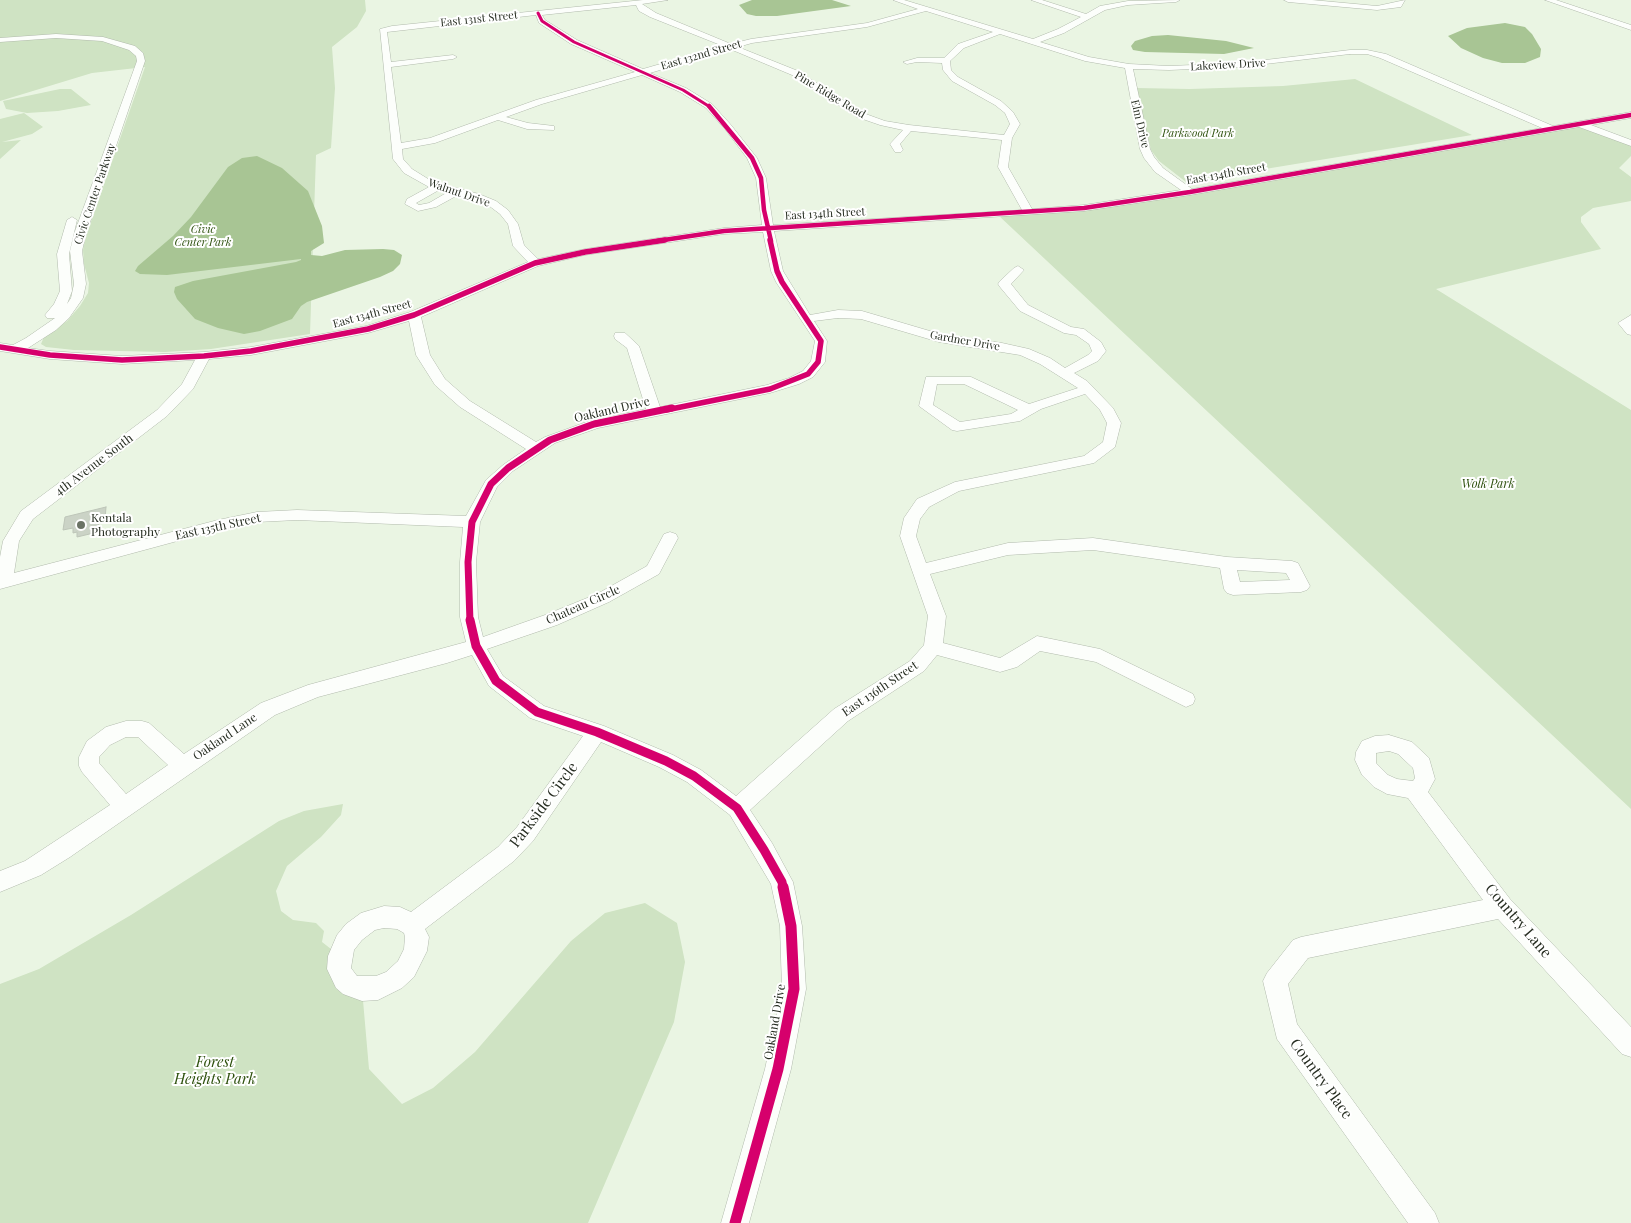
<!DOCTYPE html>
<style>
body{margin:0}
canvas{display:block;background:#eaf5e3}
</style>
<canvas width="1631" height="1223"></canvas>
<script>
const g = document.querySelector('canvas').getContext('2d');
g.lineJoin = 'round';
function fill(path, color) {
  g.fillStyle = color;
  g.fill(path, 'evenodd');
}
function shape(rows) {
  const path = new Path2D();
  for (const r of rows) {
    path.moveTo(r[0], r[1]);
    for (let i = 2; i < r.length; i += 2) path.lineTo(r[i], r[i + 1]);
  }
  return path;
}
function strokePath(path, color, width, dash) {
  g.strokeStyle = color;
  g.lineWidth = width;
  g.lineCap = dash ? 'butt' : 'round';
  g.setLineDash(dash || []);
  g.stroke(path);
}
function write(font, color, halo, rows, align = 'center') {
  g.font = font + ' "Playfair Display",serif';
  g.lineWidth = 4;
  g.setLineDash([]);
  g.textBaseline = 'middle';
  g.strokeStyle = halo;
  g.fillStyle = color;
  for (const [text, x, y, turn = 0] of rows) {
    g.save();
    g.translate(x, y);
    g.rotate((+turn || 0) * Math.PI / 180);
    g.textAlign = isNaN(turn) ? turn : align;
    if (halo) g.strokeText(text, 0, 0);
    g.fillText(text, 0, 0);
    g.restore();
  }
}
fill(shape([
 [0,0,365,0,366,11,357,27,332,47,335,88,331,148,316,155,310,334,211,349,165,352,74,350,46,347,41,344,44,337,67,321,80,306,88,293,89,283,84,264,83,250,86,236,145,67,92,73,0,101],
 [1355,79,1472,135,1186,182,1159,161,1151,150,1136,88,1190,89,1283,86],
 [60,89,71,89,91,105,58,111,27,113,6,109,3,101],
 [24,113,43,127,32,134,2,142,21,140,0,159,0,119],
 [1580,124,1631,143,1631,156,1619,168,1631,177,1631,201,1593,208,1581,217,1581,222,1601,249,1436,289,1631,410,1631,809,998,215,1084,208],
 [343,804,341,815,321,837,287,866,276,891,281,911,293,920,316,923,324,931,322,942,340,956,362,989,369,1069,402,1104,433,1088,475,1052,571,941,605,913,645,903,677,923,685,962,674,1022,588,1223,0,1223,0,984,39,969,131,915,279,821,304,811]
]), '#cfe3c3');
fill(shape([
 [752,0,832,0,851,6,777,16,756,16,747,14,739,5],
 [1505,23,1525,27,1532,34,1541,49,1540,57,1525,63,1502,63,1483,58,1461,48,1448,36,1467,28],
 [1168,35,1226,41,1254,48,1224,54,1145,52,1133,50,1131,46,1135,41,1152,36],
 [257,156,282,168,308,191,322,226,324,243,311,251,311,255,322,256,345,250,383,249,394,250,402,255,400,264,393,271,380,277,307,302,301,306,292,319,260,331,244,334,218,328,195,319,177,299,174,292,175,287,193,281,296,262,301,260,301,259,167,275,140,274,135,271,138,266,173,236,191,217,228,167,242,158]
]), '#a8c594');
const building = shape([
 [106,507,105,520,99,522,98,532,77,537,77,532,73,533,73,528,63,530,65,517,106,507]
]);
fill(building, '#cbd3c6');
strokePath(building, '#bdc5b8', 1);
const minor = shape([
 [643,0,668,0,642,4,656,13,731,44,751,39,867,23,918,9,893,0,904,0,1033,39,1058,29,1081,17,1031,0,1042,0,1086,14,1100,6,1128,1,1180,0,1176,2,1128,5,1105,10,1064,33,1040,42,1089,57,1129,64,1169,66,1240,63,1350,50,1367,50,1386,54,1553,126,1631,112,1631,118,1591,125,1631,140,1631,146,1579,127,1190,195,1084,211,774,231,783,271,810,315,838,310,862,311,940,334,1002,343,1029,349,1050,358,1065,368,1088,355,1092,351,1089,344,1076,335,1064,333,1020,311,1000,287,998,284,1000,281,1014,268,1018,266,1024,270,1011,284,1028,305,1071,327,1084,329,1101,342,1106,351,1098,361,1074,373,1087,381,1113,408,1121,423,1115,447,1094,463,959,491,929,507,920,519,916,536,926,563,1008,543,1093,538,1227,557,1292,561,1298,563,1310,586,1307,590,1301,592,1233,595,1227,593,1224,589,1220,568,1093,550,1008,555,930,574,946,616,943,643,1000,658,1037,636,1100,649,1193,694,1195,699,1193,704,1186,707,1096,662,1040,651,1017,667,1000,672,937,655,924,671,848,721,750,810,772,843,793,882,802,926,806,989,791,1069,749,1223,721,1223,765,1069,782,989,780,926,771,884,730,815,687,782,659,767,601,742,533,841,514,861,425,929,429,937,427,951,414,977,402,988,378,1000,362,1001,343,994,336,988,327,969,328,956,337,935,346,924,361,913,384,906,400,907,411,912,498,847,517,827,583,736,530,718,489,686,472,655,447,663,318,697,275,715,70,857,41,875,0,892,0,871,25,861,110,805,82,772,79,766,79,757,87,741,106,727,126,721,142,721,149,723,184,754,261,703,308,685,466,642,460,617,460,562,463,527,297,520,257,522,218,530,0,589,0,557,3,541,21,511,157,410,182,384,195,360,122,364,50,359,0,351,0,343,13,345,26,338,55,318,47,318,45,315,54,304,60,291,57,254,67,220,72,217,77,220,69,254,72,291,67,304,71,298,74,284,70,251,74,234,137,61,136,56,129,50,102,41,56,38,0,42,0,38,56,34,103,37,135,46,143,53,145,61,86,234,82,251,86,284,83,298,69,318,56,330,28,348,50,351,122,356,204,352,251,347,366,326,410,312,528,262,513,246,508,224,500,214,488,205,458,195,436,207,418,211,405,204,407,199,429,187,404,173,393,159,380,29,392,26,643,0],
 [636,5,639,11,650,17,723,46,643,69,577,40,545,20,542,15,636,5],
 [926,11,993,32,958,44,944,58,917,58,903,62,907,64,917,62,942,63,943,70,952,81,995,105,1005,113,1010,124,1004,135,909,125,885,121,863,113,798,71,738,47,752,43,867,27,926,11],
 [536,15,539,23,571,44,635,72,536,100,430,138,401,143,391,67,453,59,457,57,453,55,391,62,387,32,536,15],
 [1000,34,1085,61,1125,68,1140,149,1144,158,1155,172,1181,190,1084,205,1032,209,1008,167,1012,138,1020,124,1013,112,1001,101,958,77,951,70,950,61,964,48,1000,34],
 [730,49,792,75,857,117,880,125,903,130,890,144,895,152,901,152,903,150,900,144,911,131,1002,140,998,167,1022,210,773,225,766,178,757,158,731,125,712,104,686,88,650,73,730,49],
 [1350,54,1367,54,1380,58,1542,128,1192,189,1163,168,1154,157,1150,149,1133,69,1169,70,1240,67,1350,54],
 [642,75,680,92,706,108,725,129,747,158,756,178,762,225,724,228,585,249,538,259,524,245,518,224,508,210,496,201,479,194,433,182,412,169,403,159,402,149,435,143,498,120,527,129,554,130,554,126,528,123,506,117,542,104,642,75],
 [439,190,448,192,429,203,419,205,416,203,439,190],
 [763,232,771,271,776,282,815,341,811,361,803,371,789,378,767,385,660,407,639,346,625,333,615,333,614,336,615,339,627,348,646,409,589,421,545,437,536,442,470,401,445,379,430,355,421,317,538,266,585,255,724,234,763,232],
 [838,318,861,319,939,342,1020,355,1040,364,1078,388,1029,404,971,377,926,377,919,406,952,430,957,431,1020,421,1041,409,1085,394,1100,410,1107,423,1103,442,1084,456,955,482,917,499,904,518,900,536,928,616,924,645,910,661,834,709,736,796,701,770,673,755,604,726,544,706,503,676,487,649,557,625,609,602,659,574,678,538,676,534,670,532,664,534,647,566,597,594,545,615,483,637,478,617,476,562,480,522,497,487,513,471,555,443,598,428,770,393,799,384,813,377,825,362,827,341,814,321,838,318],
 [409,321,416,355,435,385,460,407,526,449,503,465,486,480,466,516,297,510,257,512,218,520,14,573,19,541,33,519,167,416,193,389,209,359,251,355,368,333,409,321],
 [937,384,964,384,1018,410,1011,414,960,422,933,405,937,384],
 [1237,570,1286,573,1290,580,1240,582,1237,570],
 [126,737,138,737,168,765,126,794,99,763,99,757,110,745,126,737],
 [384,928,397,929,404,933,405,937,404,949,398,961,386,972,376,976,357,976,351,968,354,950,362,940,375,930,384,928],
 [1284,0,1312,0,1377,6,1405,0,1401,7,1377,10,1288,2,1284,0],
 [1545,0,1556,0,1631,25,1631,30,1545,0],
 [1631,315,1631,335,1627,334,1618,323,1631,315],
 [1389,735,1412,742,1429,758,1435,779,1428,792,1510,899,1631,1027,1631,1057,1622,1054,1498,919,1308,958,1288,984,1297,1024,1435,1213,1439,1223,1408,1223,1277,1039,1263,981,1267,973,1293,940,1301,937,1483,900,1408,798,1387,794,1374,787,1362,775,1355,760,1356,752,1362,741,1375,736,1389,735],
 [1389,751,1398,754,1413,768,1415,778,1413,781,1397,779,1388,775,1376,763,1376,753,1389,751]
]);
strokePath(minor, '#b1baac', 1);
fill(minor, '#fcfefb');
strokePath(shape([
 [538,13,542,21,574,42,683,90,710,107]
]), '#d6006c', 3);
strokePath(shape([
 [709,106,752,158,761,178,764,210,771,241],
 [657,241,724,231,1084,208,1190,192,1631,115]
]), '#d6006c', 4.5);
strokePath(shape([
 [0,347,50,355,122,360,204,356,251,351,368,329,414,315,535,263,585,252,665,240],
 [666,410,770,389,808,374,818,362,821,341,782,282,777,271,770,240]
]), '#d6006c', 5.5);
strokePath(shape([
 [470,622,468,562,472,522,491,484,508,468,550,440,594,424,672,408]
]), '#d6006c', 7);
strokePath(shape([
 [470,620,476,646,496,681,537,712,597,732,666,761,694,776,737,808,764,850,782,882,783,888]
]), '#d6006c', 9);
strokePath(shape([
 [735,1223,778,1069,794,989,791,926,783,887]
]), '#d6006c', 11);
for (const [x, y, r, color] of [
 [81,525,5,"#6b7365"]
]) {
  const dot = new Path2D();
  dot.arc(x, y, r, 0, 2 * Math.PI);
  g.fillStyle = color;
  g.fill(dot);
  strokePath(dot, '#fff', 2);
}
write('11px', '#262d21', '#fff', [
 ["East 131st Street",479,19,-6],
 ["East 132nd Street",701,55,-16],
 ["Lakeview Drive",1228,65,-3],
 ["Pine Ridge Road",830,95,31],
 ["Elm Drive",1140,124,77],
 ["East 134th Street",1226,174,-10],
 ["Walnut Drive",459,193,19],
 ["Civic Center Parkway",95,194,-71],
 ["East 134th Street",825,214,-3],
 ["East 134th Street",372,314,-15],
 ["Gardner Drive",965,341,10]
]);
write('italic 11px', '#2e510e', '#fff', [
 ["Parkwood Park",1198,134],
 ["Civic",203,230],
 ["Center Park",203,243]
]);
write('12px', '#262d21', '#fff', [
 ["Oakland Drive",612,410,-13],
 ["4th Avenue South",94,465,-37],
 ["East 135th Street",218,527,-12],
 ["Chateau Circle",583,605,-24],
 ["East 136th Street",880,689,-34],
 ["Oakland Lane",225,737,-34],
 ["Oakland Drive",775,1022,-80]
]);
write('italic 12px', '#2e510e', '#fff', [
 ["Wolk Park",1488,484]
]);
write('12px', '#262d21', '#fff', [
 ["Kentala",91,518],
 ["Photography",91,532]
], 'left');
write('15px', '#262d21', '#fff', [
 ["Parkside Circle",544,805,-53],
 ["Country Lane",1518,921,49],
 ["Country Place",1321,1079,54]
]);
write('italic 15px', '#2e510e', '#fff', [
 ["Forest",215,1062],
 ["Heights Park",215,1079]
]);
</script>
